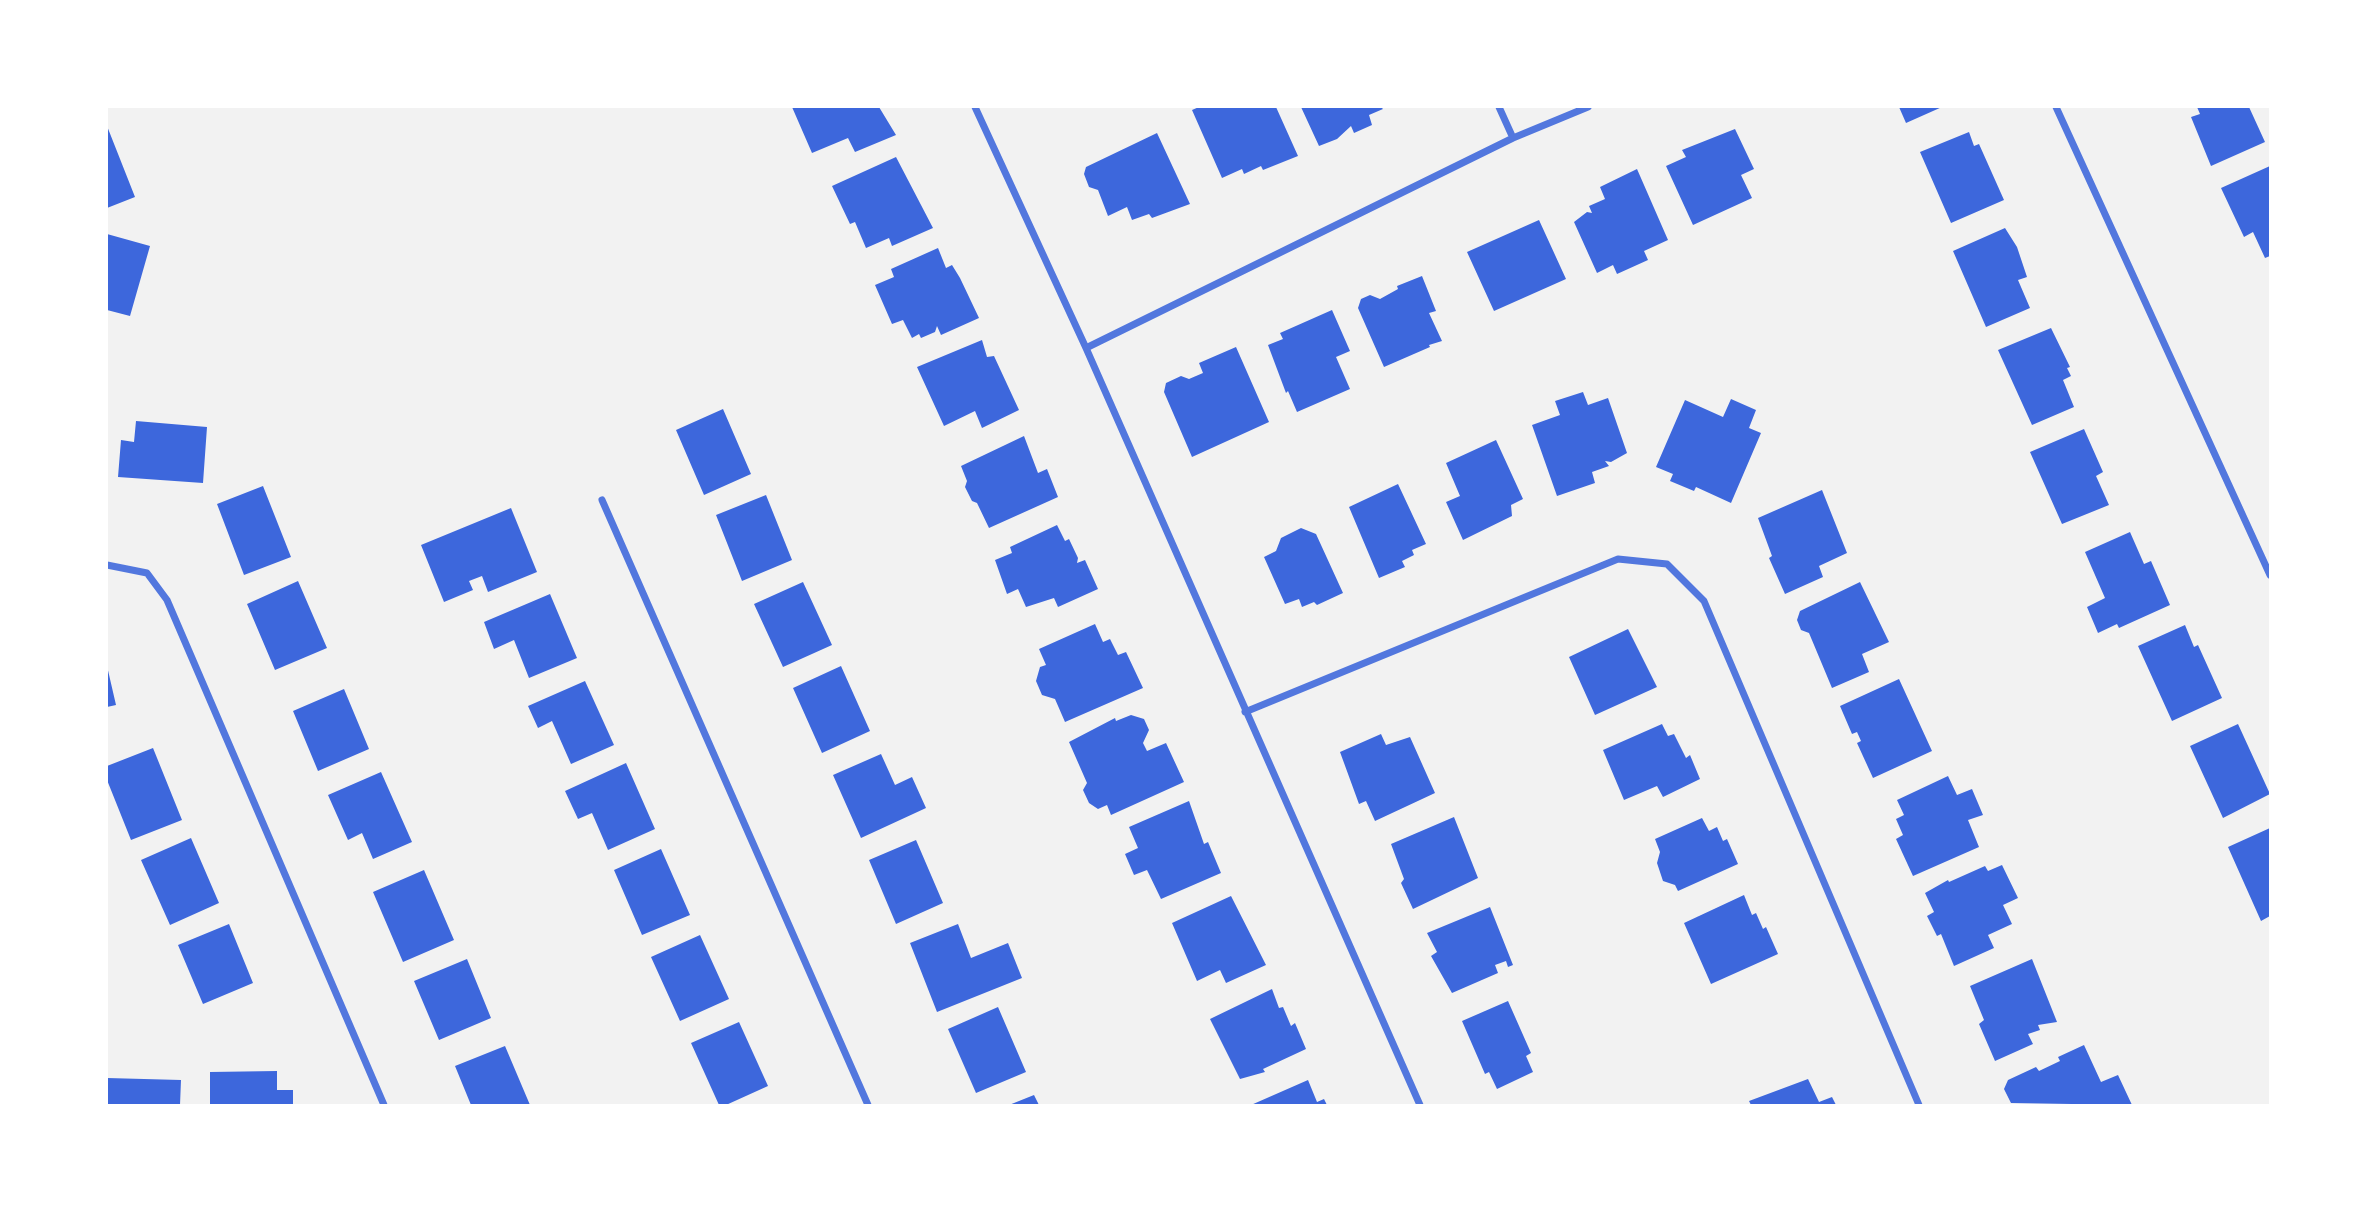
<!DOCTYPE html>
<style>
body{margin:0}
#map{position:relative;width:2377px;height:1212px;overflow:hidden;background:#f2f2f2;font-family:Poppins,sans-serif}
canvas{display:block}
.frame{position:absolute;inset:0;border:108px solid #fff;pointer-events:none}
</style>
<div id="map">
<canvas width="2377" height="1212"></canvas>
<div class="frame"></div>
</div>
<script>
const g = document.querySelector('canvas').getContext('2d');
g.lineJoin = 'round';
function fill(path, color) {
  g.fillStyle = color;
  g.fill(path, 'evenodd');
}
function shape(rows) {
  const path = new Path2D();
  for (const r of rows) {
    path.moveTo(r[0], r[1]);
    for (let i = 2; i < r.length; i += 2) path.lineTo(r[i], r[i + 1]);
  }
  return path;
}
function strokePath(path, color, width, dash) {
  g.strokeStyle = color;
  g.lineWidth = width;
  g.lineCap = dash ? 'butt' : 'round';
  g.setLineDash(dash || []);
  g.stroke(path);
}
fill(shape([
 [792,107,879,107,896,135,855,152,848,138,812,153],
 [1199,107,1276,107,1298,156,1263,170,1261,166,1244,174,1242,169,1222,178,1192,110],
 [1301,107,1381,107,1383,109,1369,115,1372,125,1354,133,1351,126,1337,139,1319,146],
 [1899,107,1942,107,1906,123],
 [2197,107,2249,107,2265,142,2211,166,2191,117,2200,114],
 [107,126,135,197,107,208],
 [1735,129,1754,169,1741,175,1752,198,1693,225,1666,166,1686,157,1682,150],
 [1969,132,1974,146,1979,144,2004,200,1951,223,1920,152],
 [1157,133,1190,204,1152,218,1149,214,1132,220,1127,207,1108,216,1098,190,1089,187,1084,174,1086,167],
 [896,157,933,228,892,246,889,238,866,248,855,222,850,224,832,186],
 [2270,166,2270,256,2265,258,2253,232,2244,237,2221,188],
 [1637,169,1668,240,1644,251,1648,260,1617,274,1613,265,1597,273,1574,222,1587,212,1592,213,1589,206,1605,199,1600,187],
 [1539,220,1566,279,1494,311,1467,252],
 [2005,228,2017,247,2027,277,2018,280,2030,308,1986,327,1953,251],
 [107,234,150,246,130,316,107,310],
 [938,248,946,268,952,265,960,278,979,318,941,335,937,326,935,332,921,338,919,334,912,338,903,320,892,324,875,285,894,277,891,269],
 [1422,276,1436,311,1429,313,1442,341,1429,345,1430,347,1384,367,1358,308,1361,299,1370,295,1380,299,1398,289,1397,286],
 [1332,310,1350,351,1336,357,1350,389,1297,412,1288,391,1286,393,1268,345,1283,339,1280,333],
 [2051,328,2070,367,2067,368,2071,376,2063,380,2074,407,2032,425,1998,350],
 [982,340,987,357,994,356,1019,410,982,428,975,411,944,426,917,367],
 [1236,347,1269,422,1192,457,1164,392,1166,383,1181,376,1189,379,1203,373,1199,363],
 [1583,392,1588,405,1608,398,1627,453,1611,462,1605,461,1609,466,1592,472,1595,483,1557,496,1532,425,1560,415,1555,401],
 [1731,399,1756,410,1749,428,1761,433,1731,503,1696,487,1694,491,1670,481,1673,474,1656,467,1685,400,1723,417],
 [723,409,751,474,704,495,676,430],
 [136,421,207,427,203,483,118,477,121,440,134,442],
 [2084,429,2103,472,2096,476,2109,505,2062,524,2030,452],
 [1024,436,1038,473,1047,469,1058,497,989,528,977,503,972,501,965,487,967,481,961,466],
 [1496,440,1523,499,1511,505,1512,516,1463,540,1446,502,1460,496,1446,463],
 [1398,484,1426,544,1412,550,1414,555,1402,561,1405,567,1379,578,1349,507],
 [263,486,291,557,244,575,217,504],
 [1822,490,1847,553,1819,566,1823,577,1785,594,1769,558,1772,556,1758,518],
 [766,495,792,560,742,581,716,515],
 [511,508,537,572,488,592,482,576,469,581,473,590,444,602,421,545],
 [1057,525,1065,541,1069,539,1078,558,1077,563,1085,560,1098,589,1058,607,1054,598,1026,607,1018,589,1007,594,995,560,1012,553,1010,547],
 [1301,528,1316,534,1343,593,1317,605,1314,602,1302,607,1299,599,1285,604,1264,557,1276,551,1281,538],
 [2130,532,2144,564,2151,561,2170,605,2119,628,2117,624,2098,633,2087,607,2105,598,2085,552],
 [298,581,327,648,275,670,247,604],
 [803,582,832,645,783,667,754,604],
 [1860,582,1889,642,1862,654,1869,672,1832,688,1809,633,1801,630,1797,620,1800,611],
 [550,594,577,658,529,678,514,640,494,649,484,622],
 [1095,624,1103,642,1110,639,1118,655,1126,652,1143,688,1065,722,1055,699,1042,695,1036,681,1040,667,1046,665,1039,649],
 [2185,625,2194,647,2198,645,2222,698,2172,721,2138,646],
 [1628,629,1657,687,1595,715,1569,657],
 [107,666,116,705,107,707],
 [841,666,870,731,822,753,793,688],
 [1899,679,1932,751,1873,778,1857,743,1861,741,1857,732,1852,734,1840,706],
 [585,681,614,745,571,764,552,721,538,728,528,706],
 [344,689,369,749,318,771,293,711],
 [1131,715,1144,719,1149,730,1143,743,1147,751,1166,743,1184,782,1111,815,1107,805,1098,809,1089,803,1083,790,1087,783,1069,742,1115,718,1116,721],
 [1662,724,1668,736,1674,734,1686,758,1690,755,1700,779,1663,797,1657,786,1624,800,1603,750],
 [2238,724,2270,794,2223,818,2190,746],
 [1381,734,1386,745,1410,737,1435,793,1375,821,1366,801,1359,804,1340,752],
 [153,748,182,820,131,840,107,780,107,766],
 [881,754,895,785,912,777,926,808,861,838,833,775],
 [626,763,655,829,608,850,592,813,578,819,565,791],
 [381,772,412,842,373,859,362,833,348,840,328,795],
 [1948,776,1957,795,1972,789,1983,815,1968,820,1979,847,1913,876,1896,839,1903,835,1896,819,1904,815,1897,800],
 [1189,801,1204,844,1208,842,1221,873,1161,899,1147,870,1134,875,1125,854,1138,848,1129,827],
 [1454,817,1478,878,1413,909,1401,883,1404,879,1391,844],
 [1702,818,1709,831,1717,827,1723,841,1727,839,1738,864,1678,891,1675,885,1663,881,1657,863,1660,852,1655,839],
 [2270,828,2270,916,2261,921,2228,847],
 [191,838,219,903,170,925,141,860],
 [916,840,943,903,896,924,869,860],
 [661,849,690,915,642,935,614,870],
 [2002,865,2018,898,2003,905,2012,924,1988,935,1994,948,1954,966,1941,934,1937,936,1927,916,1934,912,1925,893,1948,880,1949,882,1985,866,1988,871],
 [424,870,454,940,403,962,373,892],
 [1744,895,1752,915,1756,913,1763,929,1766,927,1778,954,1711,984,1684,923],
 [1231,896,1266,965,1226,983,1220,970,1197,981,1172,923],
 [1490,907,1513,965,1508,967,1506,961,1495,965,1498,973,1452,993,1431,956,1437,952,1427,933],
 [229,924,253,983,203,1004,178,945],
 [958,924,971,958,1008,943,1022,978,937,1012,910,943],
 [700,935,729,999,680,1021,651,957],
 [467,959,491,1018,439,1040,414,981],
 [2032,959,2057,1022,2038,1025,2040,1030,2028,1034,2033,1044,1995,1061,1979,1024,1984,1020,1970,986],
 [1272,989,1279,1008,1283,1007,1291,1026,1295,1023,1306,1049,1263,1069,1265,1072,1240,1079,1210,1019],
 [1508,1001,1531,1053,1526,1056,1533,1072,1497,1089,1489,1072,1485,1074,1462,1021],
 [998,1007,1026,1072,976,1093,948,1029],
 [739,1022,768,1086,726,1105,719,1105,691,1043],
 [2084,1045,2101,1082,2118,1075,2132,1105,2011,1103,2004,1089,2008,1080,2036,1067,2039,1071,2060,1061,2058,1057],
 [505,1046,530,1105,471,1105,455,1066],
 [277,1071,277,1090,293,1090,293,1105,210,1105,210,1072],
 [107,1078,181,1080,180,1105,107,1105],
 [1808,1079,1819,1102,1832,1097,1836,1105,1751,1105,1749,1101],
 [1308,1080,1317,1102,1324,1099,1327,1105,1251,1105],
 [1034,1095,1039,1105,1009,1105]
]), '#3d67dc');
strokePath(shape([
 [975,107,1086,348,1420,1105],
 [1499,107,1513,138],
 [2056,107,2270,575],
 [1086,348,1513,138,1588,107],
 [602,500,868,1105],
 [107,565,147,573,167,600,384,1105],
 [1245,712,1618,559,1667,564,1704,601,1919,1105]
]), '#5277de', 7);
</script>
